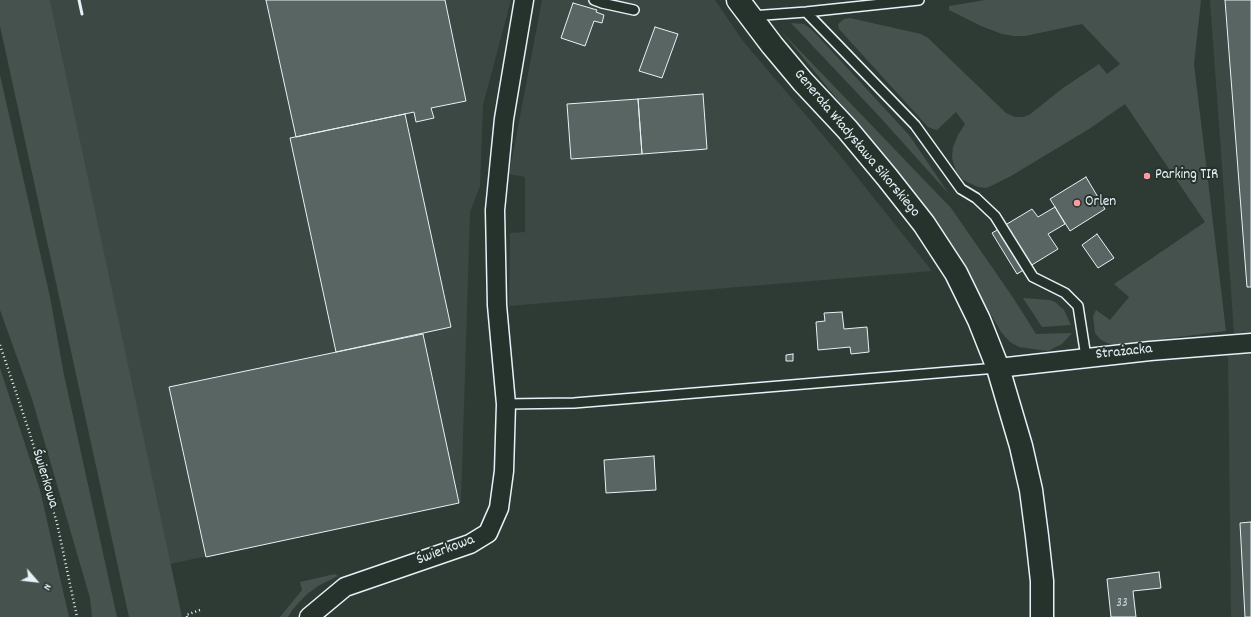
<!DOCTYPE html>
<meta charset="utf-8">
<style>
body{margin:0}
#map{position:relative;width:1251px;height:617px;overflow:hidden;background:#2e3b35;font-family:Dekko,sans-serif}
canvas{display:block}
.north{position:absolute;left:16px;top:561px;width:40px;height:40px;-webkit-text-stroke:3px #26332d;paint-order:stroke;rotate:118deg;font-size:11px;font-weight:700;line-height:16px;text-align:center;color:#e8f1f8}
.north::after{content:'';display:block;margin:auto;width:14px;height:18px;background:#e8f1f8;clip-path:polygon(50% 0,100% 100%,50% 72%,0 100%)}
</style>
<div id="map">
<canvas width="1251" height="617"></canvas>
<div class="north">N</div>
</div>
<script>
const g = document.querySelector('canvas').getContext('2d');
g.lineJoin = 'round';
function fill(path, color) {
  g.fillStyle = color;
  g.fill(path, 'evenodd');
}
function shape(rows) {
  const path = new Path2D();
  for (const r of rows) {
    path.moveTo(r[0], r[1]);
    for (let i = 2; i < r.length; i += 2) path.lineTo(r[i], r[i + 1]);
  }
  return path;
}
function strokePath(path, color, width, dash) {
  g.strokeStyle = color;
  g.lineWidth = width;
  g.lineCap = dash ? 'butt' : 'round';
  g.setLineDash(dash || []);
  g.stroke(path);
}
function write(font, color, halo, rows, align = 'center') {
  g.font = font + ' Dekko,sans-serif';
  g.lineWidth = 4;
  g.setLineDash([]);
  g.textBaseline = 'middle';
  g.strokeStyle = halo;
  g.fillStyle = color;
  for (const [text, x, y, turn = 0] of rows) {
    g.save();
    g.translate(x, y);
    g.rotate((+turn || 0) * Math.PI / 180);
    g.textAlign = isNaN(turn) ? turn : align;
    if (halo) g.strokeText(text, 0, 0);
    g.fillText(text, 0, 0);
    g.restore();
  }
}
fill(shape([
 [50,0,511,0,483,105,480,186,470,212,461,502,170,564],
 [542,0,715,0,743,41,838,153,932,271,509,306,510,233,525,232,525,177,509,174],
 [1210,0,1251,0,1251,332,1234,333],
 [1251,354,1251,617,1231,617,1228,355]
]), '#3b4843');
fill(shape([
 [0,0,50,0,182,617,129,617,0,26],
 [985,0,1201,0,1194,64,1226,331,1116,345,1107,343,1100,339,1095,333,1093,316,1096,310,1110,320,1129,297,1114,284,1205,222,1125,104,1089,129,1011,176,993,185,986,188,978,187,963,180,956,171,952,158,953,147,958,135,965,124,956,112,937,130,933,129,928,127,839,29,838,24,844,19,850,18,921,34,928,38,1006,113,1015,117,1022,117,1029,115,1063,88,1099,64,1107,74,1120,64,1082,24,1025,36,1014,36,1002,34,981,26,949,10,949,6],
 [791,23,804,24,811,29,817,35,909,135,949,194,878,115],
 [781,31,951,208,1014,299,1036,334,1072,333,1062,344,1048,351,1019,347,1010,342,1001,332,949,241,922,202],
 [0,75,50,297,64,375,117,617,92,617,90,598,32,399,0,310],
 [1023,298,1050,300,1055,302,1064,310,1071,325,1042,327],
 [0,368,40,490,69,617,0,617],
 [335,574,338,576,318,586,306,595,293,609,288,617,280,617,302,590,300,582]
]), '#45524e');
const building = shape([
 [266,0,445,0,466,101,431,108,434,118,416,122,414,112,296,137,266,0],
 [1225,0,1251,0,1251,287,1247,287,1225,0],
 [573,3,597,10,596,12,604,15,602,23,594,21,585,46,561,38,573,3],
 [655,27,678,34,662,78,639,71,655,27],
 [703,94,707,149,642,154,638,99,703,94],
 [638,99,642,154,571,159,567,104,638,99],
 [405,114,451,327,336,352,290,138,405,114],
 [1086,177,1105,209,1070,231,1050,199,1086,177],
 [1055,207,1065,224,1048,234,1058,249,1017,274,992,233,1032,209,1038,217,1055,207],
 [1097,234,1114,258,1098,268,1082,245,1097,234],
 [842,312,844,329,867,327,869,352,851,354,850,347,818,350,816,322,825,321,824,313,842,312],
 [423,334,459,503,206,557,169,387,423,334],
 [793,354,793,361,786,361,786,355,793,354],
 [654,456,656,490,606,493,604,460,654,456],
 [1251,522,1251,617,1245,617,1240,523,1251,522],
 [1159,572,1161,588,1133,591,1136,617,1111,617,1107,579,1159,572]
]);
fill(building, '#596563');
strokePath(building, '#e8f1f8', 1);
const lane = shape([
 [594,0,602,3,634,10],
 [806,12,915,125,961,189,976,198,995,216,1033,277,1065,293,1078,306,1086,357],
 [751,16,806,12,919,0],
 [506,404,574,403,997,368]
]);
const street = shape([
 [998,368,1150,351,1251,343],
 [309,617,345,587,470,544,488,533,499,508,504,471,506,404,497,305,495,210,504,119,524,0]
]);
const primary = shape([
 [738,0,772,45,803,82,847,129,887,177,924,224,956,273,979,320,998,368,1021,446,1031,490,1037,536,1042,581,1042,617]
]);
strokePath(lane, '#e8f1f8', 12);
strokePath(street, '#e8f1f8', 21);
strokePath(primary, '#e8f1f8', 25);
strokePath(shape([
 [0,345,29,431,57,523,77,617],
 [187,617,186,615,200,610]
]), '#e8f1f8', 2.5, [1, 3]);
strokePath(lane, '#26332d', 9);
strokePath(street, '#26332d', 18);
strokePath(primary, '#26332d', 22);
strokePath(shape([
 [79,0,82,14]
]), '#e8f1f8', 3);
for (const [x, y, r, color] of [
 [1147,176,4,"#ff9aa2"],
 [1077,203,4,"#ff9aa2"]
]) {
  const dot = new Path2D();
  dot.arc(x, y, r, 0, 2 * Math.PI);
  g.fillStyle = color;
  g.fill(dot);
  strokePath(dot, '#26332d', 1.5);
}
write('13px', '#c4ced3', null, [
 ["33",1122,604]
]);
write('15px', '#e8f1f8', '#26332d', [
 ["Generała Władysława Sikorskiego",856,144,50],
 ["Strażacka",1124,353,-6],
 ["Świerkowa",44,479,73],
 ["Świerkowa",446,551,-21]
]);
write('15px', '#e8f1f8', '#26332d', [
 ["Parking TIR",1155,176],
 ["Orlen",1085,203]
], 'left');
</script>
